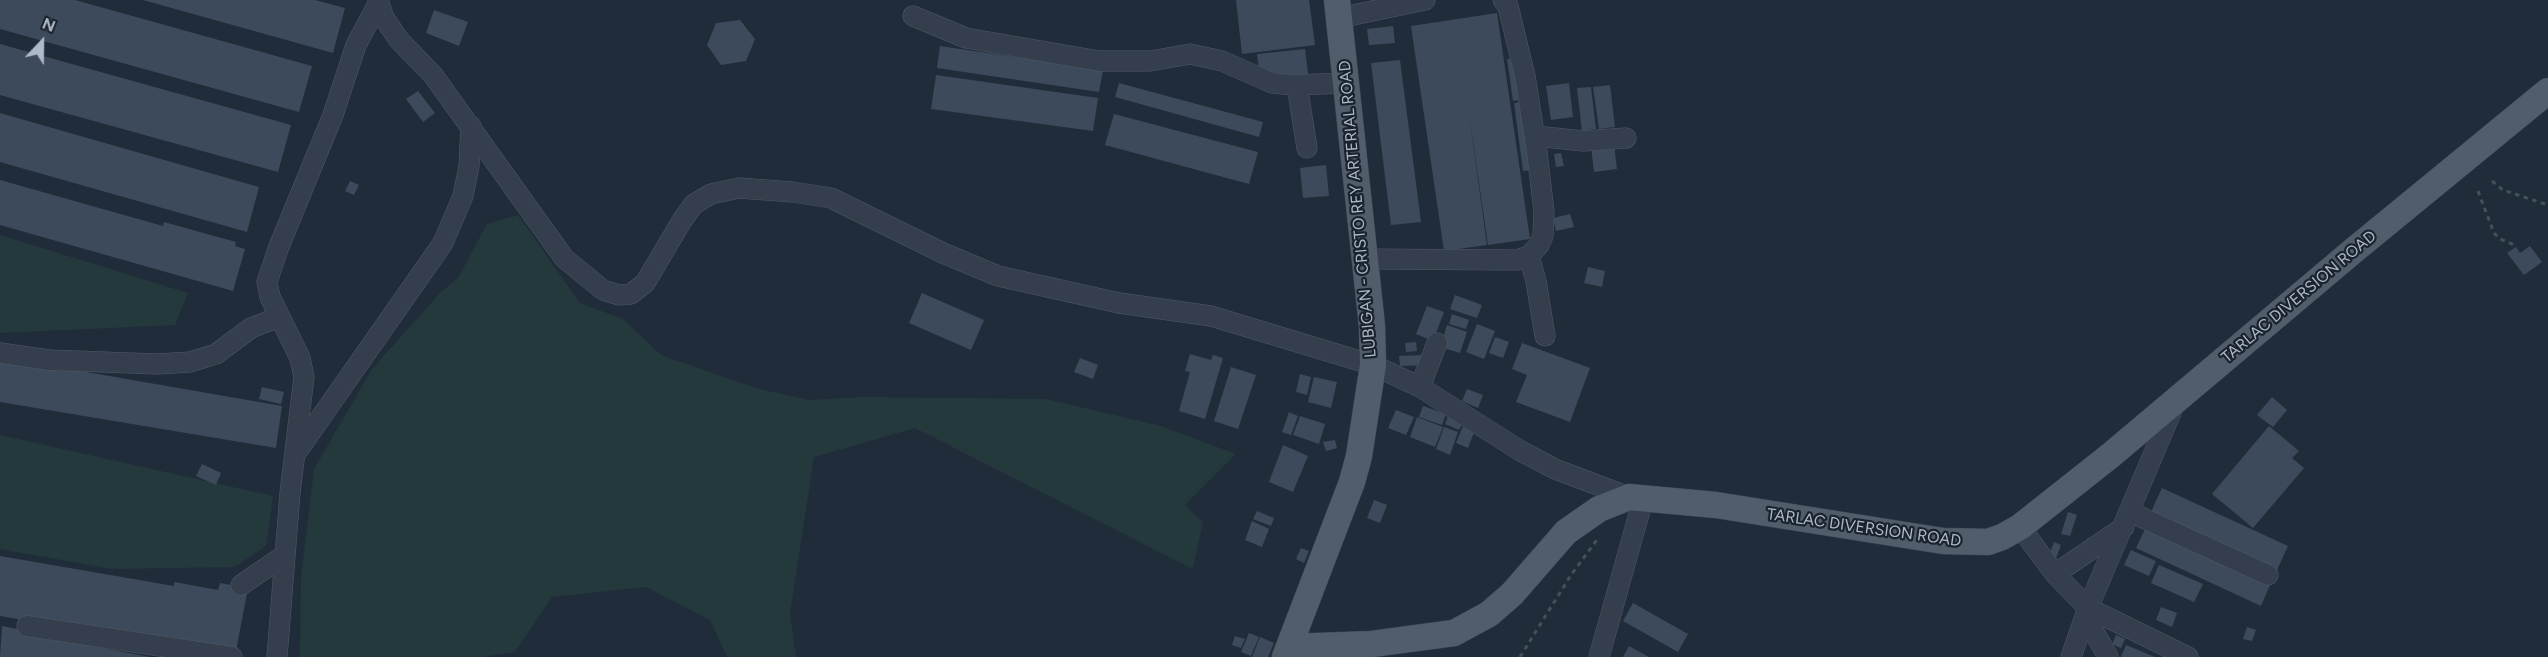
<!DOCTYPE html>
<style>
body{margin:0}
#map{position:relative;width:2548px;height:657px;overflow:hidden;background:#212c3b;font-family:Figtree,sans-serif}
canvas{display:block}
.north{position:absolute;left:12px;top:12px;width:60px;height:60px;-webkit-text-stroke:4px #1a2330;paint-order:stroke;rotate:22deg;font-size:16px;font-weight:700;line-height:24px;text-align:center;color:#b0b9c8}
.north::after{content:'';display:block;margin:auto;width:21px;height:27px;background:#b0b9c8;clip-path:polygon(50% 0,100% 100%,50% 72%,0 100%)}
</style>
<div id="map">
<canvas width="2548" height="657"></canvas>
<div class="north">N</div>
</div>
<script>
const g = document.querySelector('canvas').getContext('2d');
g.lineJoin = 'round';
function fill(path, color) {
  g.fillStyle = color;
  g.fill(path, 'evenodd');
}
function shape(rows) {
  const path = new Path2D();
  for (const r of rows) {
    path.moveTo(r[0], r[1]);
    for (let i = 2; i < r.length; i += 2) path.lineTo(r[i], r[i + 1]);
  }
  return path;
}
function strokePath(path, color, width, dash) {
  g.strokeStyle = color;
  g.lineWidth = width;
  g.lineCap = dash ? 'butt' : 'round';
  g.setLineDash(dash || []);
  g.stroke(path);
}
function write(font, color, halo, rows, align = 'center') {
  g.font = font + ' Figtree,sans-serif';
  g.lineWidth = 4.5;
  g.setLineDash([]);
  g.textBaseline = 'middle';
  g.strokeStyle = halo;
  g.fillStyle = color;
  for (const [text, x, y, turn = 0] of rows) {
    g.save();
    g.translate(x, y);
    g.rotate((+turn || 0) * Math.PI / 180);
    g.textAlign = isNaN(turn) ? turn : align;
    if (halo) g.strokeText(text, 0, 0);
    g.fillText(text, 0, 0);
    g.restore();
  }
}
fill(shape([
 [518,215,580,303,623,319,661,355,707,371,759,389,809,400,864,397,1046,399,1161,426,1236,454,1185,505,1203,522,1193,569,915,428,814,457,790,613,796,657,727,657,710,620,646,587,552,597,515,652,481,657,300,657,301,577,314,469,372,369,440,293,458,278,487,224],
 [0,235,188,293,175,325,0,333],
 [0,435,273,496,266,546,235,567,112,569,0,549]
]), '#23393c');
fill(shape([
 [0,0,75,0,312,66,299,112,0,29],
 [143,0,315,0,345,8,333,53],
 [1236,0,1309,0,1315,45,1242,54],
 [434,10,468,22,459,46,426,33],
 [1497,13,1530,239,1488,245,1468,106,1487,245,1444,251,1411,26],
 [740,20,755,39,746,61,721,65,707,45,716,23],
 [1393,26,1395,43,1369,45,1367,29],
 [0,44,291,125,278,172,0,95],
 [940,46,1103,70,1099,92,937,68],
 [1305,49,1309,80,1260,75,1257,54],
 [1517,58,1523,99,1513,101,1507,59],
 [1400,60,1421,222,1391,225,1371,63],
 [936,75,1098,98,1093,131,931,109],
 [1119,83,1263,122,1259,137,1115,97],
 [1569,83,1573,117,1551,120,1546,86],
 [1610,85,1615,127,1599,129,1593,87],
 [1591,87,1596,129,1582,131,1577,88],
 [418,91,435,113,423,122,406,99],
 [1523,102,1532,170,1523,171,1514,103],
 [0,113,259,187,247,232,0,162],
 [1114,114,1258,152,1249,184,1105,145],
 [1614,144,1617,169,1594,172,1591,146],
 [1561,153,1564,166,1556,167,1554,154],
 [1326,165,1329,196,1303,198,1300,168],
 [0,180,163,226,164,222,236,242,235,246,245,249,233,291,0,225],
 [350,181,359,185,354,195,345,191],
 [1570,214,1574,227,1556,231,1553,218],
 [2530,246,2542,262,2524,275,2507,253,2516,247,2520,253],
 [1588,267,1605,271,1602,287,1584,283],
 [922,293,984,320,971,350,909,323],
 [1455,295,1482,305,1477,318,1450,309],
 [1427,306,1444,312,1433,341,1416,334],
 [1452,314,1469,320,1466,329,1449,324],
 [1477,324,1495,331,1484,359,1466,352],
 [1447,325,1467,332,1460,353,1440,347],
 [1495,337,1509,342,1503,358,1489,353],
 [1416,342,1417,351,1406,352,1405,343],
 [1522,343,1590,368,1570,422,1516,402,1527,375,1512,369],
 [1190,354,1211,360,1213,355,1223,358,1205,419,1179,411,1190,372,1185,371],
 [1423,355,1423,365,1400,366,1399,356],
 [0,357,282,406,276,448,0,402],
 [1080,358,1098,365,1093,379,1074,372],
 [1231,367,1256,375,1238,429,1214,421],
 [1300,374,1311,377,1307,395,1296,392],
 [1314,377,1337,382,1331,408,1308,402],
 [262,387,284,392,281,404,259,399],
 [1467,389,1483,395,1478,408,1462,401],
 [2272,397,2287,410,2273,427,2257,415],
 [1423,406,1446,414,1442,425,1419,417],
 [1396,410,1414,417,1406,435,1388,428],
 [1289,412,1298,416,1291,435,1282,432],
 [1300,416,1325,424,1319,444,1293,435],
 [1448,416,1463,422,1459,430,1445,424],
 [1417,417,1443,427,1435,447,1410,437],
 [1463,426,1475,430,1468,448,1456,443],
 [2269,426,2299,451,2292,458,2304,468,2253,528,2212,494],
 [1444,427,1458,432,1450,455,1436,449],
 [1335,440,1337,448,1326,451,1323,442],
 [1283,445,1308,456,1293,492,1269,482],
 [202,464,221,473,216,485,196,476],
 [2162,488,2288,546,2277,570,2151,512],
 [1374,500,1387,505,1380,523,1367,518],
 [1257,511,1274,518,1271,526,1253,519],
 [2068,512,2077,515,2070,536,2061,534],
 [1252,521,1269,529,1262,547,1245,540],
 [2146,527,2270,585,2261,606,2136,548],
 [2054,542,2061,545,2055,561,2048,558],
 [1301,548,1309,551,1304,563,1296,559],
 [2131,550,2156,561,2149,576,2124,565],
 [0,556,174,586,174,582,218,590,220,583,248,588,235,656,0,616],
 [2159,565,2203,584,2194,602,2151,583],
 [1633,603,1688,634,1678,652,1623,621],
 [2161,607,2177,613,2172,627,2156,620],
 [2,626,23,630,22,633,150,657,0,657],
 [2247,627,2256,630,2252,641,2243,639],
 [1249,633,1259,637,1251,656,1241,652],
 [2116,635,2125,639,2121,648,2112,644],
 [1235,636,1245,639,1241,648,1232,645],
 [1260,637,1274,643,1268,657,1252,657],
 [2126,645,2155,657,2121,657],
 [1629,646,1649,657,1623,657]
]), '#3d4a5b');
const minor = shape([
 [378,0,384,18,399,40,433,75,564,258,603,290,619,295,631,294,645,283,683,219,694,204,711,194,739,188,793,192,831,198,943,253,998,276,1119,303,1211,316,1373,365,1420,387,1519,450,1555,469,1629,497],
 [913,16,966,38,1099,61,1150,61,1190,54,1222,61,1272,83,1292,85,1347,83],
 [1339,18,1425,0],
 [1297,85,1307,148],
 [1535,136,1584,141,1626,138],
 [1529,256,1536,281,1545,336],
 [1365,259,1517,260,1529,256,1539,245,1543,236,1544,212,1537,152,1525,76,1508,6,1503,0],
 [0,353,49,360,157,364,190,362,216,354,251,328,279,317],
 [1420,387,1437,343],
 [296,453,443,243,463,196,469,166,471,126],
 [2130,512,2268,575],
 [2020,527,2055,574,2088,608,2188,657],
 [2055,574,2124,527],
 [241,585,285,555],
 [2085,616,2108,657],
 [27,626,232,657],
 [277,657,290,493,304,377,300,358,270,297,267,282,278,249,333,115,356,45,379,2],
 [1599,657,1644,496],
 [2071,657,2088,608,2176,401]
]);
const major = shape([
 [1289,647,1372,644,1454,633,1489,614,1512,594,1566,532,1599,509,1629,497,1716,505,1943,541,1988,542,2002,537,2020,527,2111,455,2353,251,2548,91],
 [1285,657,1352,482,1359,456,1373,365,1372,326,1337,0]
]);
strokePath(minor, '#505966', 21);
strokePath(major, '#3e4755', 27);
strokePath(shape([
 [2492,181,2503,190,2548,205],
 [2478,191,2494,233,2500,239,2517,246],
 [1520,657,1571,575,1599,537]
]), '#3e5557', 3, [4.5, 4.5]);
strokePath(minor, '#353e4c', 20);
strokePath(major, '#525d6c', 26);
write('16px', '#b0b9c8', '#1a2330', [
 ["LUBIGAN - CRISTO REY ARTERIAL ROAD",1358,209,-95],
 ["TARLAC DIVERSION ROAD",2299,297,-40],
 ["TARLAC DIVERSION ROAD",1864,528,8]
]);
</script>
